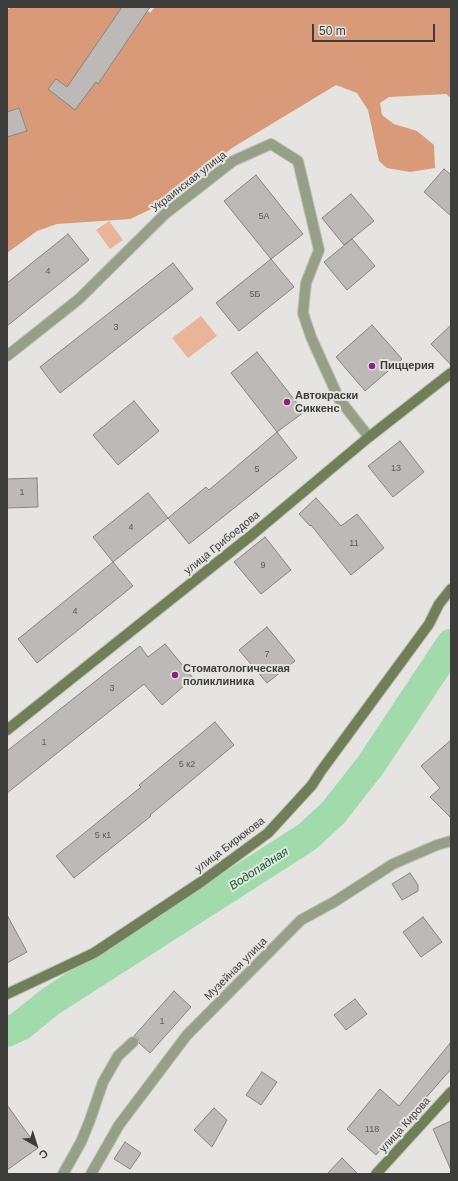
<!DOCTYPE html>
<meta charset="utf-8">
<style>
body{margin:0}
#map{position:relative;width:458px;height:1181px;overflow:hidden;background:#e5e4e0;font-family:Helvetica,sans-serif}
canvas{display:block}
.frame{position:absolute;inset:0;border:8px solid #3d3d3b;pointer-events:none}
.north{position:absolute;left:16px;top:1125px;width:40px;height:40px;-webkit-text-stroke:3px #e5e4e0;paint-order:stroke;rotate:141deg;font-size:11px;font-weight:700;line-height:16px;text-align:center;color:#3d3d3b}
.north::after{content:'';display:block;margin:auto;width:14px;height:18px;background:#3d3d3b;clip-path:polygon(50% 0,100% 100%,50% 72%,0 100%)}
.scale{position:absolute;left:312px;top:24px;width:123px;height:18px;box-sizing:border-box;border:2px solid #3d3d3b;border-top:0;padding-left:5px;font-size:12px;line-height:14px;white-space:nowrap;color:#3d3d3b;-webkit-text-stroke:3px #e5e4e0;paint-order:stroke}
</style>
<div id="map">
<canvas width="458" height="1181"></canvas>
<div class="frame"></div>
<div class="north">С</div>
<div class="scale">50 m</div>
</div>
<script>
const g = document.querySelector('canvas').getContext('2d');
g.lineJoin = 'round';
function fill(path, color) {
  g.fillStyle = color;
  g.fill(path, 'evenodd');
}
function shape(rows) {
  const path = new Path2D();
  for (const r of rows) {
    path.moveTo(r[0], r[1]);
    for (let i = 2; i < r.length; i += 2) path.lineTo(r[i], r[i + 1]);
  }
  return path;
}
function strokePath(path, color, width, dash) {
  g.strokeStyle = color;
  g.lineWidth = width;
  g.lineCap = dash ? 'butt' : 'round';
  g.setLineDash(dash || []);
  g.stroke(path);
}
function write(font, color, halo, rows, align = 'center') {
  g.font = font + ' Helvetica,sans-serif';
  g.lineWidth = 4;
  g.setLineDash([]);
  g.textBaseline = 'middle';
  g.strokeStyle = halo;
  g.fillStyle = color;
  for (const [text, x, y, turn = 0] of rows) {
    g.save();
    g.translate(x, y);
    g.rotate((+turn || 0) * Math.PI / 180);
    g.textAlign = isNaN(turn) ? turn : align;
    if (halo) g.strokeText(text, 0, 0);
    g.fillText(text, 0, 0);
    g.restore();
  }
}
fill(shape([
 [109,221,123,240,110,249,96,230],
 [201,316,217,336,188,358,172,338]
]), '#e9b498');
fill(shape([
 [11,7,122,7,79,71,98,84,142,19,144,7,150,13,155,7,451,7,451,98,446,94,389,97,380,103,382,115,394,124,417,131,434,145,435,168,410,172,387,168,379,161,368,110,357,93,336,85,232,148,164,203,130,219,57,224,37,231,7,253,7,137,27,130,19,108,7,112,7,10],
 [56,79,83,99,48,89]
]), '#d89a78');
strokePath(shape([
 [7,1032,20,1026,51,1001,307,837,333,813,370,766,451,644]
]), '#a1dbac', 30);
const building = shape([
 [122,7,150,7,98,84,96,82,75,110,48,89,56,79,67,87,122,7],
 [19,108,27,131,7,137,7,112,19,108],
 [444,169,451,175,451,216,424,192,444,169],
 [256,175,303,234,271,259,224,201,256,175],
 [351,194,374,221,344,245,322,218,351,194],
 [68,234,89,260,7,326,7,283,68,234],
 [352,239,375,266,347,290,324,262,352,239],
 [271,259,294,287,239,331,216,303,271,259],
 [173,263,193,289,60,393,40,367,173,263],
 [372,325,402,359,365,391,336,357,372,325],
 [451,325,451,365,431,344,451,325],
 [257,352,304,412,277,432,231,373,257,352],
 [134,401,159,431,118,465,93,435,134,401],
 [277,432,297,458,189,544,168,518,206,487,209,490,277,432],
 [400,441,424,472,393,497,368,466,400,441],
 [37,478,38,507,7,508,7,479,37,478],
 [148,493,168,518,113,562,93,537,148,493],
 [316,498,341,526,357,514,384,548,351,575,311,525,310,526,299,514,316,498],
 [265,537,291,570,261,594,234,562,265,537],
 [113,562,133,586,37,663,18,639,113,562],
 [267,627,295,661,267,683,239,650,267,627],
 [165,644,193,678,162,705,144,684,7,793,7,751,140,646,148,657,165,644],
 [215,722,234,745,150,815,151,816,74,878,56,856,141,787,139,785,215,722],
 [451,740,451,818,430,797,440,788,421,766,451,740],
 [410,873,418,885,418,891,402,900,392,884,410,873],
 [7,915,27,952,7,963,7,915],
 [423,917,442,942,421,957,403,932,423,917],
 [174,991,191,1007,150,1053,139,1043,138,1038,134,1036,174,991],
 [355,999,367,1014,346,1030,334,1015,355,999],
 [451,1042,451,1069,376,1155,347,1129,380,1089,399,1106,451,1042],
 [262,1072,277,1082,261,1105,246,1095,262,1072],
 [7,1105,38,1148,7,1170,7,1105],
 [214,1108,227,1120,212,1147,194,1130,214,1108],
 [451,1121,451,1170,433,1129,451,1121],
 [125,1142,141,1153,130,1169,114,1159,125,1142],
 [342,1158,358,1174,327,1174,342,1158]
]);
fill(building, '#bcb9b6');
strokePath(building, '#878481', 1);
const street = shape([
 [7,356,79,299,165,214,233,161,271,144,298,161,319,250,306,283,303,313,311,337,339,399,369,437],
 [63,1174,81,1142,90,1120,103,1082,118,1056,133,1042],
 [91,1174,119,1125,187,1035,301,920,334,902,393,864,437,845,451,841]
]);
const secondary = shape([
 [7,730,253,534,369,437,451,373],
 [7,994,94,953,201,882,268,833,312,785,321,771,429,624,439,604,451,589],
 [376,1174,451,1092]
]);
strokePath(street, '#c0bfbc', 12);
strokePath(secondary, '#c0bfbc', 12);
strokePath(street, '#96a086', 10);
strokePath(secondary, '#717f58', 10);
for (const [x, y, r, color] of [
 [372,366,4,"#8f2082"],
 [287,402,4,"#8f2082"],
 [175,675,4,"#8f2082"]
]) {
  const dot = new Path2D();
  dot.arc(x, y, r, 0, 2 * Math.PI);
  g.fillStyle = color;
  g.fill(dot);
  strokePath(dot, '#e5e4e0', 1.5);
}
write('9px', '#5d5c5a', null, [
 ["5А",264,217],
 ["4",48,272],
 ["5Б",255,295],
 ["3",116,328],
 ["13",396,469],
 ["5",257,470],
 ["1",22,493],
 ["4",131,528],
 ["11",354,544],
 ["9",263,566],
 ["4",75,612],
 ["7",267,655],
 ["3",112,689],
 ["1",44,743],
 ["5 к2",187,765],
 ["5 к1",103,836],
 ["1",162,1022],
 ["118",372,1130]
]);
write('11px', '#3d3d3b', '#e5e4e0', [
 ["Украинская улица",189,182,-38],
 ["улица Грибоедова",222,543,-39],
 ["улица Бирюкова",230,845,-37],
 ["Музейная улица",236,969,-45],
 ["улица Кирова",405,1125,-48]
]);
write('bold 11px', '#3d3d3b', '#e5e4e0', [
 ["Пиццерия",380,366],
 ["Автокраски",295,396],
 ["Сиккенс",295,409],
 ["Стоматологическая",183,669],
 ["поликлиника",183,682]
], 'left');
write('italic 12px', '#07632b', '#e5e4e0', [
 ["Водопадная",259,869,-33]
]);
</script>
